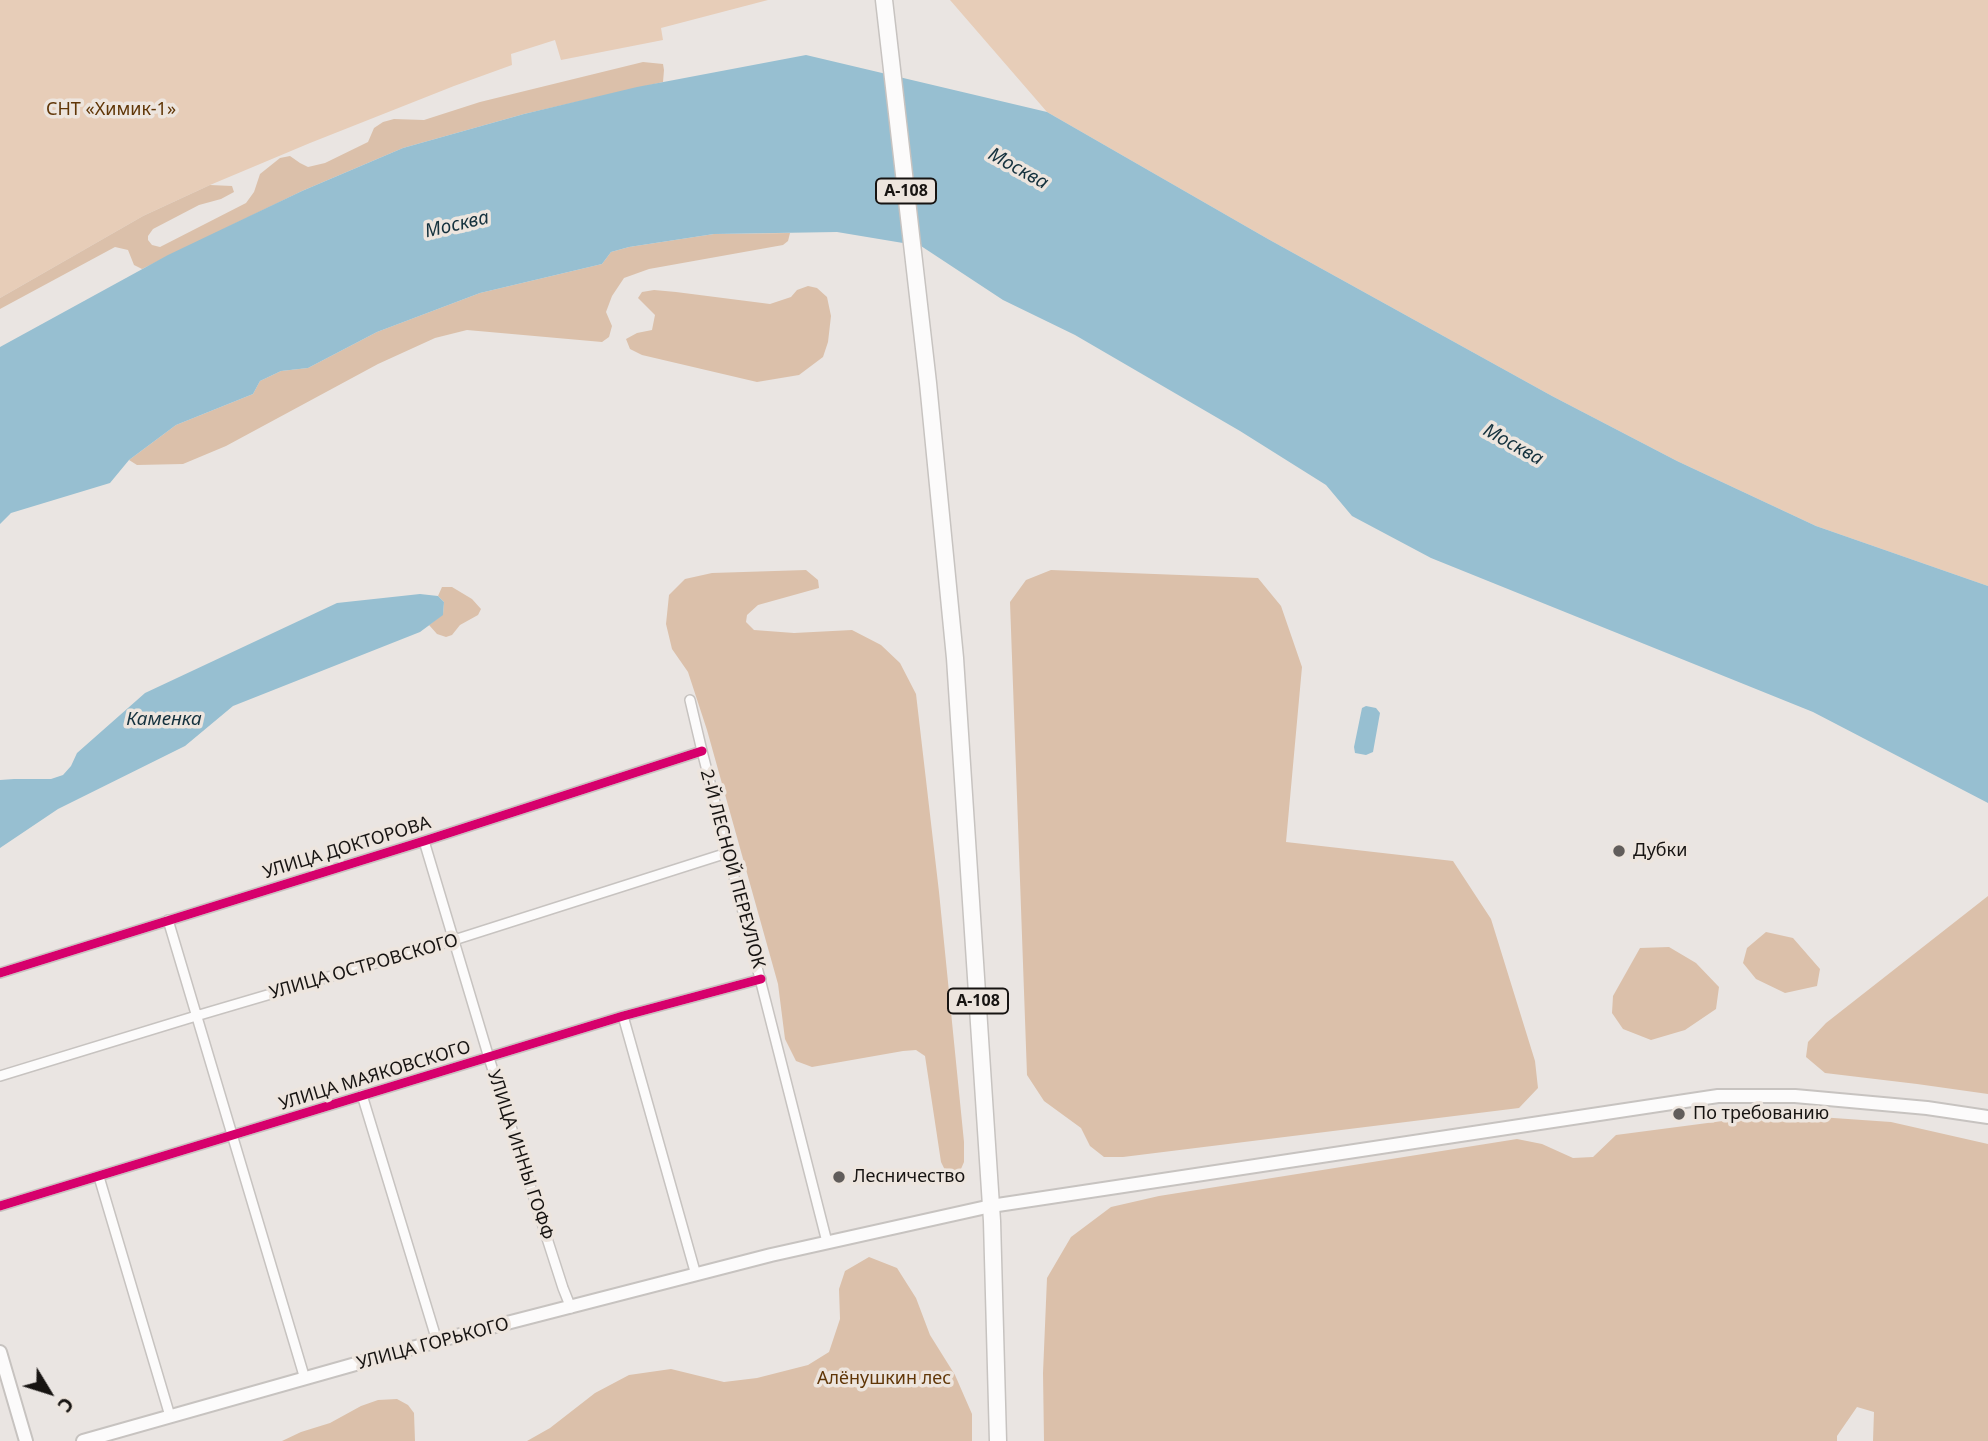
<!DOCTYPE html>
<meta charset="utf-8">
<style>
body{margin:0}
#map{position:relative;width:1988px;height:1441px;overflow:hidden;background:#eae5e2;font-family:"Noto Sans",sans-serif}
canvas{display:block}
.north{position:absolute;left:14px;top:1357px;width:70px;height:70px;-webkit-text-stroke:5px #ede5de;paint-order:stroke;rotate:128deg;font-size:19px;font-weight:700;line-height:28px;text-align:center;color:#171412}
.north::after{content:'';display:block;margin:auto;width:24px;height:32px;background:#171412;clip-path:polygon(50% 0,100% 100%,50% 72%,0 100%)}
</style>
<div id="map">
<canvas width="1988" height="1441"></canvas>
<div class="north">С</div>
</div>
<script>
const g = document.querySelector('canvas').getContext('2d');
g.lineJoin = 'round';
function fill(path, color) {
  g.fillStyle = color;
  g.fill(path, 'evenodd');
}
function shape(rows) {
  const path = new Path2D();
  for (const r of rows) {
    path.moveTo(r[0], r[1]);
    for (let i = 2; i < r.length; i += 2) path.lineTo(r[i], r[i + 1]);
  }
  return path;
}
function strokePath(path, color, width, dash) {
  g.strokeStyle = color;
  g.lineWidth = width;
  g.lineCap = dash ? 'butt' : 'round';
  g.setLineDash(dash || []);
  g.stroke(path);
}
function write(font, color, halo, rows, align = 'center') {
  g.font = font + ' "Noto Sans",sans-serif';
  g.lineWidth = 7;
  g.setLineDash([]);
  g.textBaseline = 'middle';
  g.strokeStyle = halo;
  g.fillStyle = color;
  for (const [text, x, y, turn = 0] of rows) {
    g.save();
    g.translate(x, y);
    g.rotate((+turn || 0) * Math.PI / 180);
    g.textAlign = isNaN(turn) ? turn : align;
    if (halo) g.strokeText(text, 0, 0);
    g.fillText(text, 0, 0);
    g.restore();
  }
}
fill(shape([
 [0,0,768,0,661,28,663,40,561,60,555,40,511,54,512,65,454,86,310,143,210,185,143,216,0,298],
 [950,0,1988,0,1988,586,1816,526,1677,461,1552,396,1268,239,1047,112]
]), '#e7cdb8');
fill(shape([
 [643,62,663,64,664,70,663,82,524,114,403,148,302,191,142,269,134,265,128,250,115,247,0,309,0,298,143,216,210,185,232,186,234,192,221,199,199,205,153,229,148,236,148,240,152,245,160,247,246,203,254,192,260,174,280,158,290,156,300,163,308,167,325,163,368,142,374,128,383,122,394,119,424,120,480,102],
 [790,233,788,241,783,245,649,269,624,278,612,296,606,312,612,326,609,337,602,342,467,330,435,338,378,364,226,446,183,464,137,465,129,460,176,425,253,394,260,381,281,371,308,368,377,332,480,293,602,264,611,252,629,247,714,234],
 [808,286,817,288,827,297,831,316,828,342,823,357,799,375,757,382,642,355,630,349,626,339,637,333,652,330,655,315,638,298,642,292,654,290,676,292,770,304,791,297,797,290],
 [806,570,818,580,819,588,758,605,747,615,746,622,754,630,794,633,852,630,881,645,900,663,916,694,939,892,964,1142,964,1162,958,1176,947,1174,941,1162,925,1056,916,1050,903,1051,812,1067,796,1061,785,1039,778,984,707,730,688,672,672,649,666,624,669,595,685,579,712,573],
 [1051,570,1258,578,1281,606,1302,667,1286,842,1453,861,1491,919,1535,1061,1538,1088,1519,1108,1123,1157,1104,1157,1090,1146,1081,1128,1044,1101,1027,1075,1010,602,1026,580],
 [442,587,452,587,472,599,481,609,478,615,460,625,452,635,446,637,437,634,429,625,443,614,444,602,438,596],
 [1988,896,1988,1094,1917,1084,1825,1073,1806,1057,1808,1042,1826,1023],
 [1766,932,1793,938,1820,969,1817,986,1785,993,1756,979,1743,963,1747,948],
 [1669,947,1696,963,1719,987,1716,1009,1685,1030,1651,1040,1623,1029,1612,1013,1613,996,1640,948],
 [1776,1114,1891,1122,1988,1144,1988,1441,1873,1441,1874,1412,1857,1407,1837,1436,1837,1441,1044,1441,1043,1373,1047,1278,1071,1237,1111,1207,1159,1196,1517,1139,1542,1144,1573,1158,1593,1157,1616,1135],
 [869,1257,897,1268,916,1298,930,1335,955,1375,972,1414,972,1441,527,1441,550,1428,595,1393,629,1375,671,1369,724,1382,757,1378,808,1365,829,1352,840,1319,839,1289,845,1271],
 [397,1399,408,1405,414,1413,415,1441,282,1441,301,1432,330,1423,361,1406,378,1400]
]), '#dbc0aa');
fill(shape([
 [806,55,1047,112,1268,239,1552,396,1677,461,1816,526,1988,586,1988,803,1813,712,1431,558,1352,516,1326,485,1240,431,1075,335,1003,300,921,246,837,232,714,234,629,247,611,252,602,264,480,293,377,332,308,368,281,371,260,381,253,394,176,425,129,460,110,483,11,513,0,524,0,347,168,255,302,191,403,148,524,114,637,87],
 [420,594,438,596,444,602,443,615,420,632,233,706,185,746,58,809,0,848,0,780,14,779,51,779,63,775,71,766,77,753,145,693,337,603],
 [1366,706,1376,708,1380,713,1373,752,1366,755,1355,753,1354,747,1362,708]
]), '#97bfd1');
const street = shape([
 [690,700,702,751,827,1242],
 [424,841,489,1058,563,1288,571,1308],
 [168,920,305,1379],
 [0,973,424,841,702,751],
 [623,1016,696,1275],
 [0,1076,196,1016,454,940,727,853],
 [362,1095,437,1341],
 [99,1177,170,1416],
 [0,1206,623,1016,761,979]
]);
const secondary = shape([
 [0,1352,26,1441],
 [83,1441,437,1341,771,1255,991,1206,1718,1096,1795,1096,1927,1108,1988,1117]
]);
const highway = shape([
 [884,0,928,383,955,658,992,1221,998,1441]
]);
strokePath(street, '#c7c3c0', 12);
strokePath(secondary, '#c7c3c0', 16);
strokePath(highway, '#c7c3c0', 19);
strokePath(street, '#fcfbfb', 9);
strokePath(secondary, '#fcfbfb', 12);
strokePath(highway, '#fcfbfb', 16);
strokePath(shape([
 [0,973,424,841,702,751],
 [0,1206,623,1016,761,979]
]), '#d6006c', 9);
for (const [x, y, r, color] of [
 [1619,851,7,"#615d5b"],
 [1679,1114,7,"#615d5b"],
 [839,1177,7,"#615d5b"]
]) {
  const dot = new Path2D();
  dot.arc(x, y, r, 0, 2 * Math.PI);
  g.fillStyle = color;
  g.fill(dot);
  strokePath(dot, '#ede5de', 2.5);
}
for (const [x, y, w] of [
 [906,191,60],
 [978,1001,60]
]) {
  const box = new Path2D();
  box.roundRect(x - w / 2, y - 12.5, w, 25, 5);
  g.fillStyle = '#ede5de';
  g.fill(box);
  strokePath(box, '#171412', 2);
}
write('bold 16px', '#171412', null, [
 ["А-108",906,191],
 ["А-108",978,1001]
]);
write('18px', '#603607', '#ede5de', [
 ["СНТ «Химик-1»",111,110],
 ["Алёнушкин лес",884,1379]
]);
write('18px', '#171412', '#ede5de', [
 ["УЛИЦА ДОКТОРОВА",347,848,-17],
 ["2-Й ЛЕСНОЙ ПЕРЕУЛОК",732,869,75],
 ["УЛИЦА ОСТРОВСКОГО",364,967,-16],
 ["УЛИЦА МАЯКОВСКОГО",375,1076,-17],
 ["УЛИЦА ИННЫ ГОФФ",520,1155,72],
 ["УЛИЦА ГОРЬКОГО",433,1344,-15]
]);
write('18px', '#171412', '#ede5de', [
 ["Дубки",1633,851],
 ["По требованию",1693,1114],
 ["Лесничество",853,1177]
], 'left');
write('italic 19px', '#14313d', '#ede5de', [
 ["Москва",1018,169,29],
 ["Москва",457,225,-13],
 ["Москва",1513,445,29],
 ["Каменка",164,720]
]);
</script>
